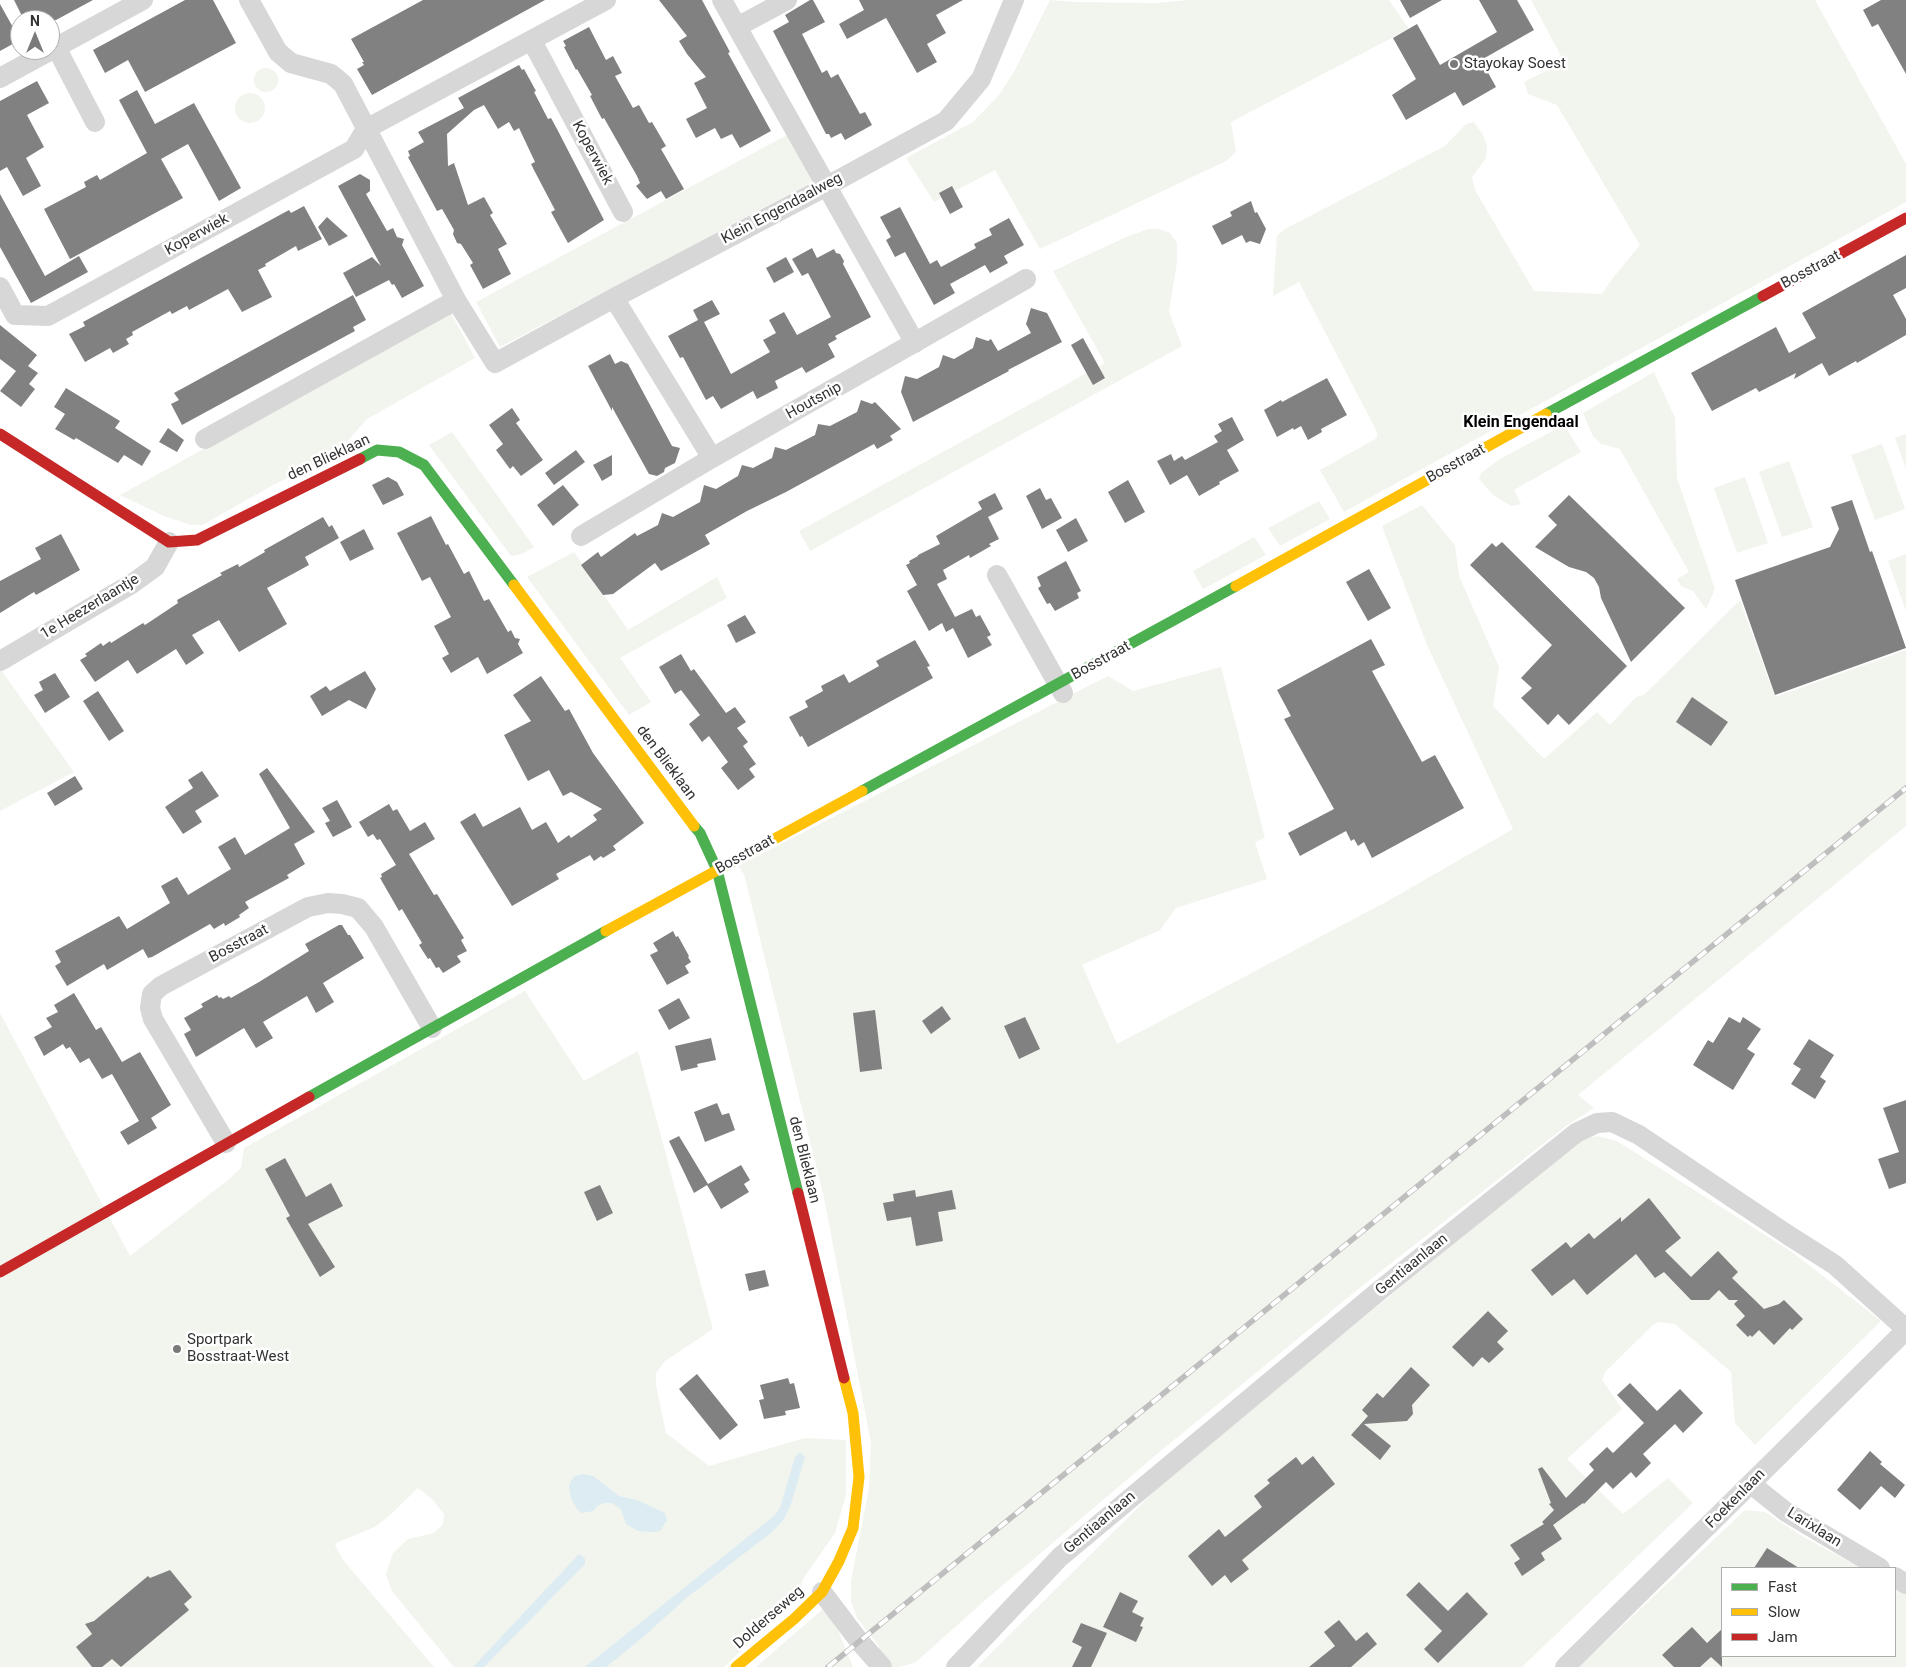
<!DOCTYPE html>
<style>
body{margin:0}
#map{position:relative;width:1906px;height:1667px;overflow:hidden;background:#fff;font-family:Roboto,sans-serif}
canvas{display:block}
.legend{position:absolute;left:1721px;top:1567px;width:175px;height:90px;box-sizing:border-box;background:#fff;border:1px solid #adadad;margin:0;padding:6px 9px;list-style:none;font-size:15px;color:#333}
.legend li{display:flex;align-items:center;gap:10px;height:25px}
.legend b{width:25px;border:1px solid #adadad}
.north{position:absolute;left:10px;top:10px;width:50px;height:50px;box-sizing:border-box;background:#fff;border:1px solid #adadad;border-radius:50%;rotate:0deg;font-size:14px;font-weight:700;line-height:20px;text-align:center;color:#333}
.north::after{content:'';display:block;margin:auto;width:18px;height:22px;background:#7a7a7a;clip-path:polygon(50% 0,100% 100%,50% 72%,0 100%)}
</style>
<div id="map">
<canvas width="1906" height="1667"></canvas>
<ul class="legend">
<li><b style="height:6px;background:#4caf50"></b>Fast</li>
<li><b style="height:6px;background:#ffc107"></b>Slow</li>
<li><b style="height:6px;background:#c62828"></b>Jam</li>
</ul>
<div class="north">N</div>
</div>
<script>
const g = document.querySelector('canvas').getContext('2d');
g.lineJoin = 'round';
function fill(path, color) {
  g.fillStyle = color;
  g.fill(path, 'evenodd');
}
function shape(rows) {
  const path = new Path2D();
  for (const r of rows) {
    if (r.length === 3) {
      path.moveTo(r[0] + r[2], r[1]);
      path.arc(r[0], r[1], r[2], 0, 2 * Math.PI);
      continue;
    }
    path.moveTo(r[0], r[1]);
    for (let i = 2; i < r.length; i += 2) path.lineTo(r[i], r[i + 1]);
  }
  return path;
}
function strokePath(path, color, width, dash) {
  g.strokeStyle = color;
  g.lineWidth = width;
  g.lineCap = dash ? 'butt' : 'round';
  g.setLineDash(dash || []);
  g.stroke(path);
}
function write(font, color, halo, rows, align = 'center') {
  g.font = font + ' Roboto,sans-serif';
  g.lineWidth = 5;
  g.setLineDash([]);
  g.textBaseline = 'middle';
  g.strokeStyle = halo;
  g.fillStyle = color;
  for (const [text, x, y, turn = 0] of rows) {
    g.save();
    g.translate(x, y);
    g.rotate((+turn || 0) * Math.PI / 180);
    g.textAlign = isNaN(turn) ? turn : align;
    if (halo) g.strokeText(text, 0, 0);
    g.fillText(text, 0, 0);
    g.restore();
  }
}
fill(shape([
 [1050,0,1076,2,1156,3,1189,0,1389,0,1409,29,1231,122,1236,152,1226,161,1040,249,995,170,934,202,906,158,973,122,999,95,1015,70],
 [1531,0,1815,0,1906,164,1906,202,1344,512,1320,470,1377,438,1377,432,1299,282,1273,296,1277,236,1285,229,1445,146,1466,124,1474,122,1483,135,1487,146,1486,158,1472,177,1475,190,1534,291,1602,294,1612,279,1640,245,1557,105,1528,94,1524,82,1554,67,1558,62,1560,54],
 [266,80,12],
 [250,108,15],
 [787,135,814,181,500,347,476,302],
 [1148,229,1158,229,1170,233,1177,243,1177,262,1169,312,1182,346,810,551,799,531,1105,363,1053,271,1124,238],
 [451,313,475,358,367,419,335,455,275,484,202,525,191,525,164,516,120,495],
 [1654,372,1675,418,1677,478,1715,589,1706,609,1693,591,1681,586,1677,579,1689,572,1620,449,1601,444,1593,436,1583,413],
 [1564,425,1581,452,1514,490,1521,504,1511,506,1493,495,1479,479,1481,473,1500,459],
 [452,432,534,547,522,554,511,556,429,445],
 [1906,434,1906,469,1895,438],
 [1882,444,1905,509,1875,520,1851,455],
 [1789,461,1813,527,1782,537,1759,472],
 [1745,477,1768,543,1737,553,1714,488],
 [1319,501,1330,519,1280,546,1268,528],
 [1422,505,1455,545,1459,576,1499,667,1493,706,1544,759,1597,712,1610,725,1636,697,1644,695,1740,600,1775,697,1906,650,1906,826,1578,1095,1594,1108,1566,1126,1362,1286,1157,1454,982,1603,916,1662,900,1667,890,1667,879,1654,879,1646,857,1618,851,1601,851,1581,869,1488,871,1443,824,1198,744,874,738,866,1108,676,1133,691,1221,667,1265,838,1255,842,1267,879,1176,908,1160,930,1082,965,1117,1044,1386,902,1513,829,1427,645,1382,526],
 [1254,537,1266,555,1203,589,1193,571],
 [574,552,628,630,717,577,727,598,620,658,651,702,629,715,527,577],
 [1906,554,1906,611,1888,561],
 [1,670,74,772,0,811,0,671],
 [525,991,584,1081,638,1051,713,1329,665,1361,656,1373,656,1385,666,1433,709,1466,805,1438,846,1440,846,1495,835,1533,803,1579,800,1595,724,1667,454,1667,392,1591,386,1574,393,1553,408,1539,434,1533,443,1524,444,1514,432,1499,418,1488,389,1516,375,1527,338,1542,335,1545,343,1560,434,1667,0,1667,0,1013,130,1256,228,1180,241,1168,244,1148],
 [1598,1136,1617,1141,1792,1252,1881,1321,1755,1445,1735,1423,1731,1372,1675,1324,1659,1322,1654,1324,1605,1372,1602,1380,1622,1409,1567,1459,1623,1514,1668,1478,1693,1503,1522,1667,977,1667,1173,1473,1582,1139],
 [1745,1510,1765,1512,1802,1536,1861,1568,1722,1568,1722,1656,1895,1656,1895,1587,1906,1592,1906,1667,1579,1667],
 [823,1609,832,1615,853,1667,756,1667]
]), '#f1f5ed');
fill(shape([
 [799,1453,801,1453,805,1457,791,1504,784,1519,772,1532,685,1599,642,1638,606,1667,585,1667,774,1516,780,1508,795,1457],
 [583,1474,593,1476,619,1496,637,1500,665,1513,667,1520,660,1531,650,1532,638,1531,626,1524,621,1509,612,1503,604,1503,597,1506,593,1511,582,1513,577,1509,571,1498,569,1487,571,1481,575,1476],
 [579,1554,585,1558,585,1564,484,1667,473,1667]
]), '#ddebf3');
fill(shape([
 [14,0,93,0,56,20,24,20],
 [185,0,213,0,236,43,145,92,128,60,105,73,93,50],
 [423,0,545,0,372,95,357,69,364,65,362,62,364,62,351,39],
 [659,0,702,0,730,52,728,53,771,131,740,148,732,134,721,139,715,128,696,138,686,119,707,108,694,83,706,77,687,54,679,41,687,36],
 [810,0,813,0,825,22,802,34,822,73,827,70,831,78,838,74,860,114,865,112,872,125,845,140,841,133,831,138,829,134,826,134,773,31,789,22,785,15],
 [859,0,963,0,936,15,946,33,927,44,937,62,917,73,886,18,847,39,839,24,864,10],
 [1400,0,1442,0,1410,18],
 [1479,0,1517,0,1534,30,1481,60,1496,87,1463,106,1455,92,1406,120,1392,95,1416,79,1393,38,1417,24,1440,65,1497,32],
 [1881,0,1906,0,1906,74,1878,24,1872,27,1863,10],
 [0,4,20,40,0,51],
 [589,27,606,60,613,56,622,73,615,76,633,108,639,105,649,123,652,122,666,146,661,149,684,189,666,199,661,191,647,199,636,186,640,183,637,176,604,118,602,119,590,96,592,95,577,69,576,70,564,47,566,46,563,41],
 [519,65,522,70,524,69,536,91,534,92,548,119,551,118,557,129,604,220,568,243,551,212,555,210,535,172,531,164,535,162,519,128,514,131,509,122,498,129,484,105,474,110,447,134,448,166,454,163,468,205,484,197,493,213,490,215,507,244,498,249,511,274,483,289,470,265,473,263,461,244,457,243,453,234,454,230,442,209,437,211,408,157,410,156,408,151,424,142,418,132,464,108,458,98],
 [37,81,49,103,27,115,44,147,26,158,41,186,23,196,7,167,0,171,0,101],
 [137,90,155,124,194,103,241,188,219,201,188,144,161,159,183,198,70,259,44,209,86,187,84,182,97,175,100,180,147,153,119,100],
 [360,174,370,180,370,191,366,194,387,231,393,228,397,237,404,239,402,245,424,286,402,298,394,284,392,285,389,280,356,297,343,273,372,257,381,266,338,186],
 [952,186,963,207,950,214,939,193],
 [0,194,45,276,79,256,88,272,31,303,0,247],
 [1251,201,1255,213,1257,212,1266,229,1260,244,1250,241,1246,243,1242,235,1222,245,1212,226,1232,216,1230,212],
 [304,206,322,239,298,251,296,246,265,264,266,266,258,270,272,297,242,312,228,289,189,310,187,306,172,314,170,311,132,332,133,335,126,339,129,344,113,353,110,348,85,362,69,334,85,326,83,322,289,210,291,213],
 [900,207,930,264,937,260,941,267,976,248,974,244,992,235,989,229,1009,218,1024,245,1004,256,1008,263,990,273,985,265,950,284,955,293,934,305,905,252,895,257,886,240,891,237,880,217],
 [327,217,348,236,329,246,318,227],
 [812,248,817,258,834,249,836,253,840,254,844,261,843,264,871,317,835,336,837,339,828,344,835,357,806,373,802,367,775,381,778,388,757,399,753,391,721,409,713,396,706,400,683,357,680,358,668,336,698,320,693,310,712,300,720,314,704,322,731,374,770,352,763,340,776,333,769,320,784,312,797,335,831,317,808,273,802,276,792,259],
 [1906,255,1906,288,1893,295,1906,319,1906,335,1857,363,1856,361,1829,376,1822,363,1794,379,1796,373,1759,392,1756,388,1712,411,1691,373,1776,327,1789,353,1816,338,1802,313],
 [786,257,794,272,774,283,766,268],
 [353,295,366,320,353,327,355,331,182,425,171,404,179,400,174,393],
 [1031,308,1047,313,1062,342,1008,370,1009,371,913,422,901,392,905,376,917,379,939,367,943,355,954,359,973,348,976,337,988,341,991,339,998,351,1031,333,1026,324],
 [0,325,37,355,28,366,38,373,29,384,35,389,21,407,0,391,16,371,0,359],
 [1083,338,1105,378,1093,385,1071,345],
 [610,354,615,364,621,361,628,364,672,446,680,448,675,463,665,468,664,472,657,476,649,474,612,407,612,411,588,366],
 [1327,378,1347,415,1321,429,1322,432,1308,440,1301,426,1294,430,1293,428,1277,437,1264,410,1281,400,1282,402],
 [66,388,120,421,115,428,151,451,142,466,124,455,118,463,76,438,74,440,55,429,65,414,54,407],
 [861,400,872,404,875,402,901,429,890,436,893,440,877,449,874,444,786,492,747,511,705,535,710,544,661,571,655,563,613,594,603,595,581,565,598,552,601,557,635,533,637,536,658,525,662,513,673,517,700,502,704,485,716,489,738,476,742,465,753,468,772,458,775,447,786,450,815,435,818,424,830,426,857,412],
 [512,408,520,420,516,423,543,460,521,476,513,466,510,469,496,450,503,444,489,425],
 [1232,417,1244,440,1227,450,1239,471,1219,482,1220,484,1199,496,1187,475,1170,485,1157,461,1171,454,1174,461,1182,456,1185,460,1218,442,1214,436,1222,431,1218,424],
 [168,428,184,440,177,452,159,442],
 [576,450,585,462,554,485,545,473],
 [612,455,612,475,602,481,593,465],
 [388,477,397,482,404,495,383,505,372,485],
 [1128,480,1145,512,1125,523,1108,492],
 [563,485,579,505,553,526,537,505],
 [1040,488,1046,500,1051,498,1062,518,1042,529,1026,496],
 [995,493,1003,509,988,517,999,539,989,544,991,546,970,558,969,555,943,570,947,579,937,584,955,617,972,609,976,617,980,615,991,635,987,637,992,645,968,658,953,628,946,632,942,623,929,631,907,591,917,585,906,565,910,563,909,561,918,556,918,555,940,544,936,536,982,509,978,502],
 [1569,495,1685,608,1631,662,1601,598,1599,587,1594,578,1586,572,1569,567,1535,547,1557,525,1548,516],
 [1852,500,1870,552,1872,551,1906,648,1775,695,1735,580,1830,547,1839,529,1831,507],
 [431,516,446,545,448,544,464,574,469,571,484,601,489,599,508,632,511,630,515,638,520,639,518,644,523,653,487,674,478,657,451,673,442,658,449,654,434,626,451,617,430,577,422,581,397,533],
 [323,517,329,527,332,525,339,538,305,557,309,565,267,588,287,624,239,652,219,620,192,635,204,653,186,665,176,649,137,674,128,660,95,682,80,660,87,656,85,654,101,643,103,646,110,641,111,643,143,623,145,625,178,603,177,600,222,575,220,573,238,564,239,567,265,552,264,550],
 [1076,518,1088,541,1068,552,1056,530],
 [364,529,374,549,350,561,340,542],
 [61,534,80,570,36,595,34,592,0,613,0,581,41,559,35,548],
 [1502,542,1627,666,1569,725,1558,714,1548,725,1521,698,1532,688,1521,678,1552,645,1470,565,1492,543,1496,547],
 [1066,561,1081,591,1077,593,1079,598,1055,611,1050,603,1047,604,1038,588,1041,586,1037,577],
 [1369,569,1391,608,1368,621,1346,582],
 [745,615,756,633,736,643,727,625],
 [1371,639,1385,665,1372,671,1422,762,1435,755,1464,808,1372,858,1364,842,1358,846,1354,839,1351,841,1346,831,1300,856,1288,833,1334,809,1284,719,1291,716,1277,690],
 [915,640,930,666,927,667,933,678,808,747,802,736,800,737,789,717,808,707,805,701,823,691,821,686,844,674,849,683,879,666,876,661],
 [681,654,691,671,694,669,726,713,735,707,746,722,737,728,748,742,743,746,756,764,749,769,755,777,738,790,721,768,728,762,709,736,702,742,689,724,700,715,681,690,675,694,659,667],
 [365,671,376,689,366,709,349,700,322,716,310,696,326,686,330,691],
 [55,673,70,697,45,713,34,695,43,690,39,682],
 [541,676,565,711,569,709,593,753,644,823,613,846,616,850,603,858,601,856,594,861,590,855,556,874,559,879,512,906,460,822,475,813,483,827,520,807,532,830,546,822,558,843,569,835,571,838,597,820,593,815,602,809,571,792,563,796,549,770,528,781,504,735,531,721,513,695],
 [98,691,124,731,109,741,83,701],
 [1692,697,1728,722,1711,746,1676,722],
 [267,768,315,832,294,844,305,864,287,875,289,878,245,902,249,908,239,915,240,917,225,926,224,923,214,929,210,924,152,957,148,958,143,949,107,970,104,964,67,986,55,966,61,962,55,951,119,916,127,929,170,903,161,886,177,877,188,895,231,869,218,847,235,837,245,855,290,828,259,774],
 [202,771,219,796,195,811,202,822,183,834,165,807,193,788,188,780],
 [75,776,83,789,55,806,47,793],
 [337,800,352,827,333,837,325,823,330,821,322,808],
 [389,804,393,811,397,809,410,831,425,822,435,839,409,854,434,895,437,894,464,938,461,940,467,951,457,956,461,962,443,973,439,967,436,968,430,958,428,959,419,945,422,943,402,909,399,911,380,878,382,877,381,874,396,865,380,839,377,840,373,834,368,837,359,822],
 [339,925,342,925,348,935,350,935,364,958,323,983,334,1002,316,1013,307,996,263,1022,273,1038,256,1048,244,1028,196,1057,184,1034,191,1030,184,1018,203,1007,201,1004,217,995,219,998,221,997,223,999,229,996,231,998,259,982,309,951,305,944],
 [673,931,676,937,678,936,689,956,688,957,691,962,685,966,689,973,667,985,650,955,658,951,653,943],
 [74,993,96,1030,101,1027,122,1062,140,1052,171,1105,151,1118,157,1128,128,1145,120,1132,139,1121,112,1074,102,1079,89,1058,80,1063,70,1047,66,1049,63,1044,44,1056,34,1037,52,1027,46,1018,58,1012,54,1005],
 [679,998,690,1018,669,1030,658,1010],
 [942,1006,951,1019,931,1034,922,1021],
 [875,1010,882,1069,860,1072,853,1013],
 [1025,1017,1040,1049,1019,1059,1004,1026],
 [1729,1017,1740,1023,1743,1017,1761,1029,1747,1049,1755,1054,1733,1090,1693,1065,1708,1040,1713,1043],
 [711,1038,716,1060,697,1064,698,1067,681,1071,675,1046],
 [1809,1039,1834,1055,1820,1077,1826,1081,1815,1099,1791,1084,1801,1069,1793,1064],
 [1906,1100,1906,1183,1889,1189,1878,1159,1899,1152,1883,1108],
 [717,1103,722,1115,729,1113,735,1130,705,1142,694,1112],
 [679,1136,708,1184,741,1165,750,1180,744,1184,749,1192,721,1209,707,1185,694,1193,669,1141],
 [285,1158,306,1197,331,1183,343,1206,308,1224,335,1267,320,1277,286,1218,290,1216,265,1169],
 [600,1185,613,1213,597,1221,584,1192],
 [915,1190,916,1197,952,1190,956,1209,938,1212,943,1241,916,1246,911,1217,887,1221,883,1203,894,1201,893,1194],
 [1649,1198,1681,1238,1665,1251,1691,1277,1718,1251,1738,1272,1732,1278,1764,1309,1779,1304,1784,1300,1803,1319,1792,1330,1790,1328,1774,1345,1759,1330,1752,1337,1750,1335,1748,1337,1736,1325,1745,1316,1734,1304,1738,1300,1729,1300,1719,1290,1709,1300,1691,1300,1664,1272,1655,1278,1636,1254,1587,1295,1574,1279,1552,1296,1531,1270,1566,1242,1571,1248,1589,1233,1594,1239,1621,1217,1621,1222],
 [765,1270,769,1286,749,1291,745,1274],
 [1488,1311,1508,1331,1497,1342,1504,1349,1489,1363,1482,1357,1473,1367,1452,1347],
 [1411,1367,1430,1385,1412,1405,1413,1414,1407,1421,1364,1424,1391,1446,1380,1460,1351,1435,1368,1416,1362,1410,1377,1393,1383,1398],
 [697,1374,738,1425,720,1440,679,1389],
 [788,1378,790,1384,794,1383,800,1408,785,1411,786,1415,764,1419,759,1400,764,1399,760,1385],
 [1630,1383,1657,1411,1680,1389,1703,1413,1683,1433,1675,1424,1643,1454,1651,1463,1636,1478,1631,1472,1613,1489,1606,1482,1584,1504,1583,1503,1553,1525,1562,1539,1541,1553,1545,1560,1522,1576,1514,1563,1520,1559,1510,1545,1544,1524,1542,1522,1554,1510,1549,1504,1551,1503,1538,1469,1542,1467,1566,1498,1594,1470,1589,1464,1607,1447,1613,1453,1644,1423,1617,1395],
 [1870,1451,1882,1462,1880,1464,1905,1485,1895,1498,1881,1486,1860,1510,1837,1490],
 [1313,1456,1335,1484,1242,1560,1249,1569,1231,1583,1225,1575,1212,1586,1188,1556,1219,1529,1225,1537,1262,1507,1254,1496,1270,1483,1267,1480,1296,1457,1302,1465],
 [1767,1548,1799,1568,1754,1568],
 [170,1570,192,1597,184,1604,189,1610,121,1667,112,1659,102,1667,92,1667,76,1647,92,1634,85,1624,94,1621,148,1576,150,1578],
 [1419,1582,1448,1611,1467,1592,1488,1614,1438,1663,1424,1649,1442,1631,1406,1595],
 [1120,1592,1138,1601,1132,1612,1144,1618,1140,1626,1143,1627,1136,1642,1103,1627],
 [1339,1620,1356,1641,1367,1632,1377,1644,1351,1667,1309,1667,1335,1646,1324,1632],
 [1081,1623,1107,1633,1091,1667,1072,1667,1082,1647,1072,1642],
 [1692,1627,1707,1643,1722,1629,1722,1667,1711,1657,1700,1667,1674,1667,1662,1655]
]), '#818181');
strokePath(shape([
 [249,0,278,52,291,63,331,74,343,84,456,300,495,363,614,298,827,186,946,121,981,79,1014,0],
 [722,0,737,27,787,0],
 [737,27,915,343],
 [532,41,623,212],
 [56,47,95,122],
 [0,78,143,0],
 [0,287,15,315,48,316,354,149,366,129,606,0],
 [614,298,712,458,1026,279],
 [205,439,456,300],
 [581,536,712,458],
 [997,575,1063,693],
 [0,661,133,583,155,567,169,542],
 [226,1143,153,1019,150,1008,152,994,161,986,308,907,328,903,342,904,358,908,374,927,432,1028],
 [1751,1484,1786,1512,1880,1568],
 [1895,1577,1906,1584],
 [822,1592,859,1641,882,1667],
 [956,1667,1060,1557,1379,1291,1576,1133,1597,1123,1612,1122,1639,1135,1788,1235,1835,1265,1906,1329],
 [1565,1667,1906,1330]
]), '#d7d7d7', 20);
strokePath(shape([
 [1546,414,1763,296],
 [360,459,377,450,399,452,424,465,514,585],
 [862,791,1236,586],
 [694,826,700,833,717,870,798,1193],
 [309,1097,606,931]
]), '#4caf50', 11);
strokePath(shape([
 [514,585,694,826],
 [1236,586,1546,414],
 [606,931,862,791],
 [736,1667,794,1619,822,1592,839,1561,853,1528,859,1477,853,1413,844,1378]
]), '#ffc107', 11);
strokePath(shape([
 [1763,296,1906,218],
 [0,434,169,542,197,540,360,459],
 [798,1193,844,1378],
 [0,1272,309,1097]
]), '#c62828', 11);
const rail = shape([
 [828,1667,1906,788]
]);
strokePath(rail, '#bebebe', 5.5);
strokePath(rail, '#fff', 4, [11]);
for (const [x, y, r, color] of [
 [1454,64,5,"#7a7a7a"],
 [177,1349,5,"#7a7a7a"]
]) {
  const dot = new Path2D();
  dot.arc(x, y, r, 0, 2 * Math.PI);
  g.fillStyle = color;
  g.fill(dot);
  strokePath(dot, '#fff', 2);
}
write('15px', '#333', '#fff', [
 ["Stayokay Soest",1464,64],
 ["Sportpark",187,1340],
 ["Bosstraat-West",187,1357]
], 'left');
write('15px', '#333', '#fff', [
 ["Koperwiek",592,153,62],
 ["Klein Engendaalweg",782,209,-28],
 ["Koperwiek",197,235,-29],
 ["Bosstraat",1811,270,-28],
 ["Houtsnip",814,401,-29],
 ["den Blieklaan",329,458,-25],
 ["Bosstraat",1456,464,-29],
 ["1e Heezerlaantje",90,607,-31],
 ["Bosstraat",1101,661,-29],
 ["den Blieklaan",666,763,53],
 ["Bosstraat",745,855,-29],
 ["Bosstraat",239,944,-28],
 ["den Blieklaan",804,1160,76],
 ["Gentiaanlaan",1412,1265,-39],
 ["Foekenlaan",1736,1499,-45],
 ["Gentiaanlaan",1100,1523,-40],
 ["Larixlaan",1814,1528,32],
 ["Dolderseweg",769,1618,-41]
]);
write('bold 16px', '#000', '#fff', [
 ["Klein Engendaal",1521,423]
]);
</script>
